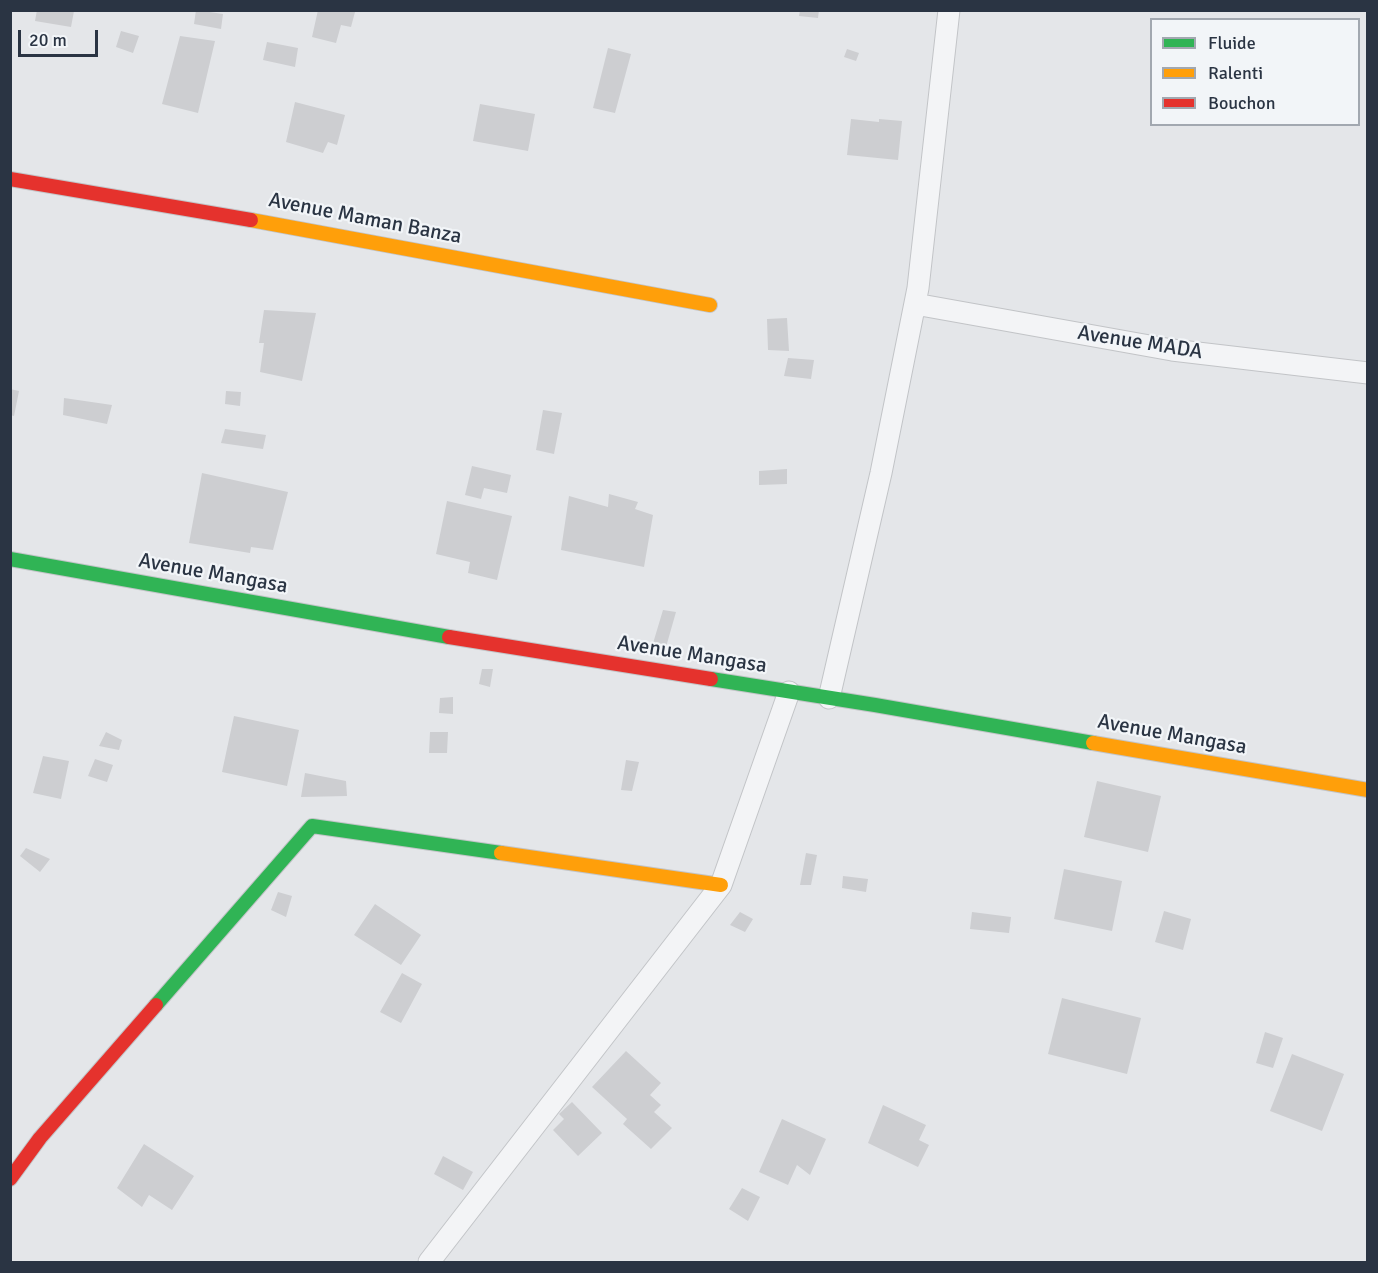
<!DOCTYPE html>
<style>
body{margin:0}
#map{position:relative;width:1378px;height:1273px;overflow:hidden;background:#e4e6e9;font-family:Signika,sans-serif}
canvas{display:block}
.frame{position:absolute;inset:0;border:12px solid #2a3443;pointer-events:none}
.legend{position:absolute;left:1150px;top:18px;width:210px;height:108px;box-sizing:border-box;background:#f2f5f8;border:2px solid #a2a8b0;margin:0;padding:8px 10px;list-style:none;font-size:18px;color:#2a3443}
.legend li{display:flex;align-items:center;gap:12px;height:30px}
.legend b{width:30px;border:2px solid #a2a8b0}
.scale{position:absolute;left:18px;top:30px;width:80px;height:27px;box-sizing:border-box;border:3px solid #2a3443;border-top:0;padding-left:8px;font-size:18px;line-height:21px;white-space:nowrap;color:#2a3443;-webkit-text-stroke:4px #f2f5f8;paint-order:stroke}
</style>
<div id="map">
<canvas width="1378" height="1273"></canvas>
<div class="frame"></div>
<ul class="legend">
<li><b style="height:8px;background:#30b455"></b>Fluide</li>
<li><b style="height:8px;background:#ff9f0a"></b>Ralenti</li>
<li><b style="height:8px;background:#e5322d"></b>Bouchon</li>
</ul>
<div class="scale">20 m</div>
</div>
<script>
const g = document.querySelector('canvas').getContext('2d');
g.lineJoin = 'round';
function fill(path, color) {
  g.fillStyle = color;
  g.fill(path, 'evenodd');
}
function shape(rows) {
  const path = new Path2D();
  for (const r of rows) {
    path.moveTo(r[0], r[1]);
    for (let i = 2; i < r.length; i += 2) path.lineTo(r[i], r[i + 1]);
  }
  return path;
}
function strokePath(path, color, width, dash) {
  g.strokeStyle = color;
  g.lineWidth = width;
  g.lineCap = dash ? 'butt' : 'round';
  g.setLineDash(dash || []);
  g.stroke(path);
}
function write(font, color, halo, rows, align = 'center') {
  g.font = font + ' Signika,sans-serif';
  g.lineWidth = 4.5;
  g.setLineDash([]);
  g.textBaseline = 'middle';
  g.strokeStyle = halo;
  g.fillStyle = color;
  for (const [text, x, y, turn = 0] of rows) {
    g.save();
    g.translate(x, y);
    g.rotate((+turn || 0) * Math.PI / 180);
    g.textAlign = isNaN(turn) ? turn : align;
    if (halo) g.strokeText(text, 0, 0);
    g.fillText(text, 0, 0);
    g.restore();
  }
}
fill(shape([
 [37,10,74,11,71,27,35,21],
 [196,10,223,14,221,29,194,24],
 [318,10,347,10,355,12,351,27,341,25,336,43,312,37],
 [800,10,819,10,818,18,799,16],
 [121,31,139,36,133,53,116,47],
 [180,36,215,41,198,113,162,104],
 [267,42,298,48,295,67,263,60],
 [608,48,631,54,615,113,593,108],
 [847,49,859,53,856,61,844,57],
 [295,102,345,115,337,145,328,142,323,153,286,142],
 [480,104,535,114,528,151,473,141],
 [851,119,879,122,879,119,902,121,898,160,847,155],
 [264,310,316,313,302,381,260,372,264,343,259,343],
 [787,318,789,351,768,350,767,319],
 [788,358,814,360,811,379,784,376],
 [10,389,19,391,14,416,10,415],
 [226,391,241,392,240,406,225,404],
 [64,398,112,405,107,424,63,415],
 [543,410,562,413,554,454,536,450],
 [225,429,266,435,263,449,221,443],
 [472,466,511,475,507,493,484,488,481,499,465,495],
 [787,469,787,484,759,485,759,471],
 [202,473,288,492,273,550,251,547,250,553,189,543],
 [609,494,638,502,635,509,653,515,644,567,561,550,569,496,608,507],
 [447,501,512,516,497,580,468,573,470,562,436,554],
 [663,610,676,612,664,654,651,650],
 [482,669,493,669,490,687,479,684],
 [453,697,453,714,439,713,440,698],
 [234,716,299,730,287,786,222,772],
 [106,732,122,740,119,750,99,746],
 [430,732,448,732,447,753,429,753],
 [43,756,69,761,61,799,33,793],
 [95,759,113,765,107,782,88,776],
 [626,760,639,762,632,791,621,790],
 [305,773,346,781,347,796,301,797],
 [1097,781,1161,796,1148,852,1084,837],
 [26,848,50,859,40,872,20,856],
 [806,853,817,855,811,885,800,885],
 [1064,869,1122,881,1112,931,1054,919],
 [843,876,868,879,866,892,842,888],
 [278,892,292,896,286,917,271,910],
 [375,904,421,935,401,965,354,935],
 [1164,911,1191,919,1183,950,1155,942],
 [740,912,753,919,745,932,730,925],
 [972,912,1011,917,1009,933,970,929],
 [402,973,422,984,401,1023,380,1012],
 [1062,998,1141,1018,1127,1074,1048,1054],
 [1265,1032,1283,1038,1273,1068,1256,1063],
 [626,1051,661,1083,650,1095,661,1105,654,1112,672,1128,651,1149,623,1124,627,1119,592,1087],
 [1292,1054,1344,1074,1322,1131,1270,1111],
 [572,1102,602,1133,578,1156,553,1130,564,1119,559,1114],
 [883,1105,926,1125,919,1140,929,1145,918,1167,868,1143],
 [782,1119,826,1139,810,1175,797,1165,788,1185,759,1172],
 [144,1144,194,1176,172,1210,149,1195,142,1207,117,1188],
 [443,1156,473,1172,463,1190,434,1174],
 [742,1188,760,1197,748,1221,729,1209]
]), '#cdced1');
const street = shape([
 [915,304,1172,350,1368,373],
 [829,698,881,473,918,288,949,10],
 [429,1262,721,885,789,692]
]);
const fast = shape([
 [10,559,449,637],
 [711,679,875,705,1093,743],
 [156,1005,312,826,501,853]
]);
const slow = shape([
 [251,220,710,305],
 [1093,743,1368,790],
 [501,853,721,885]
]);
const jam = shape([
 [10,179,251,220],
 [449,637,711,679],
 [10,1179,40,1138,156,1005]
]);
strokePath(street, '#c2c4c7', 23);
strokePath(fast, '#c2c4c7', 16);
strokePath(slow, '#c2c4c7', 16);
strokePath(jam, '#c2c4c7', 16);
strokePath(street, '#f3f4f6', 21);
strokePath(fast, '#30b455', 14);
strokePath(slow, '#ff9f0a', 14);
strokePath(jam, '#e5322d', 14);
write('21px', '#2a3443', '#f2f5f8', [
 ["Avenue Maman Banza",365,219,11],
 ["Avenue MADA",1140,343,9],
 ["Avenue Mangasa",213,574,10],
 ["Avenue Mangasa",692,655,9],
 ["Avenue Mangasa",1172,735,10]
]);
</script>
